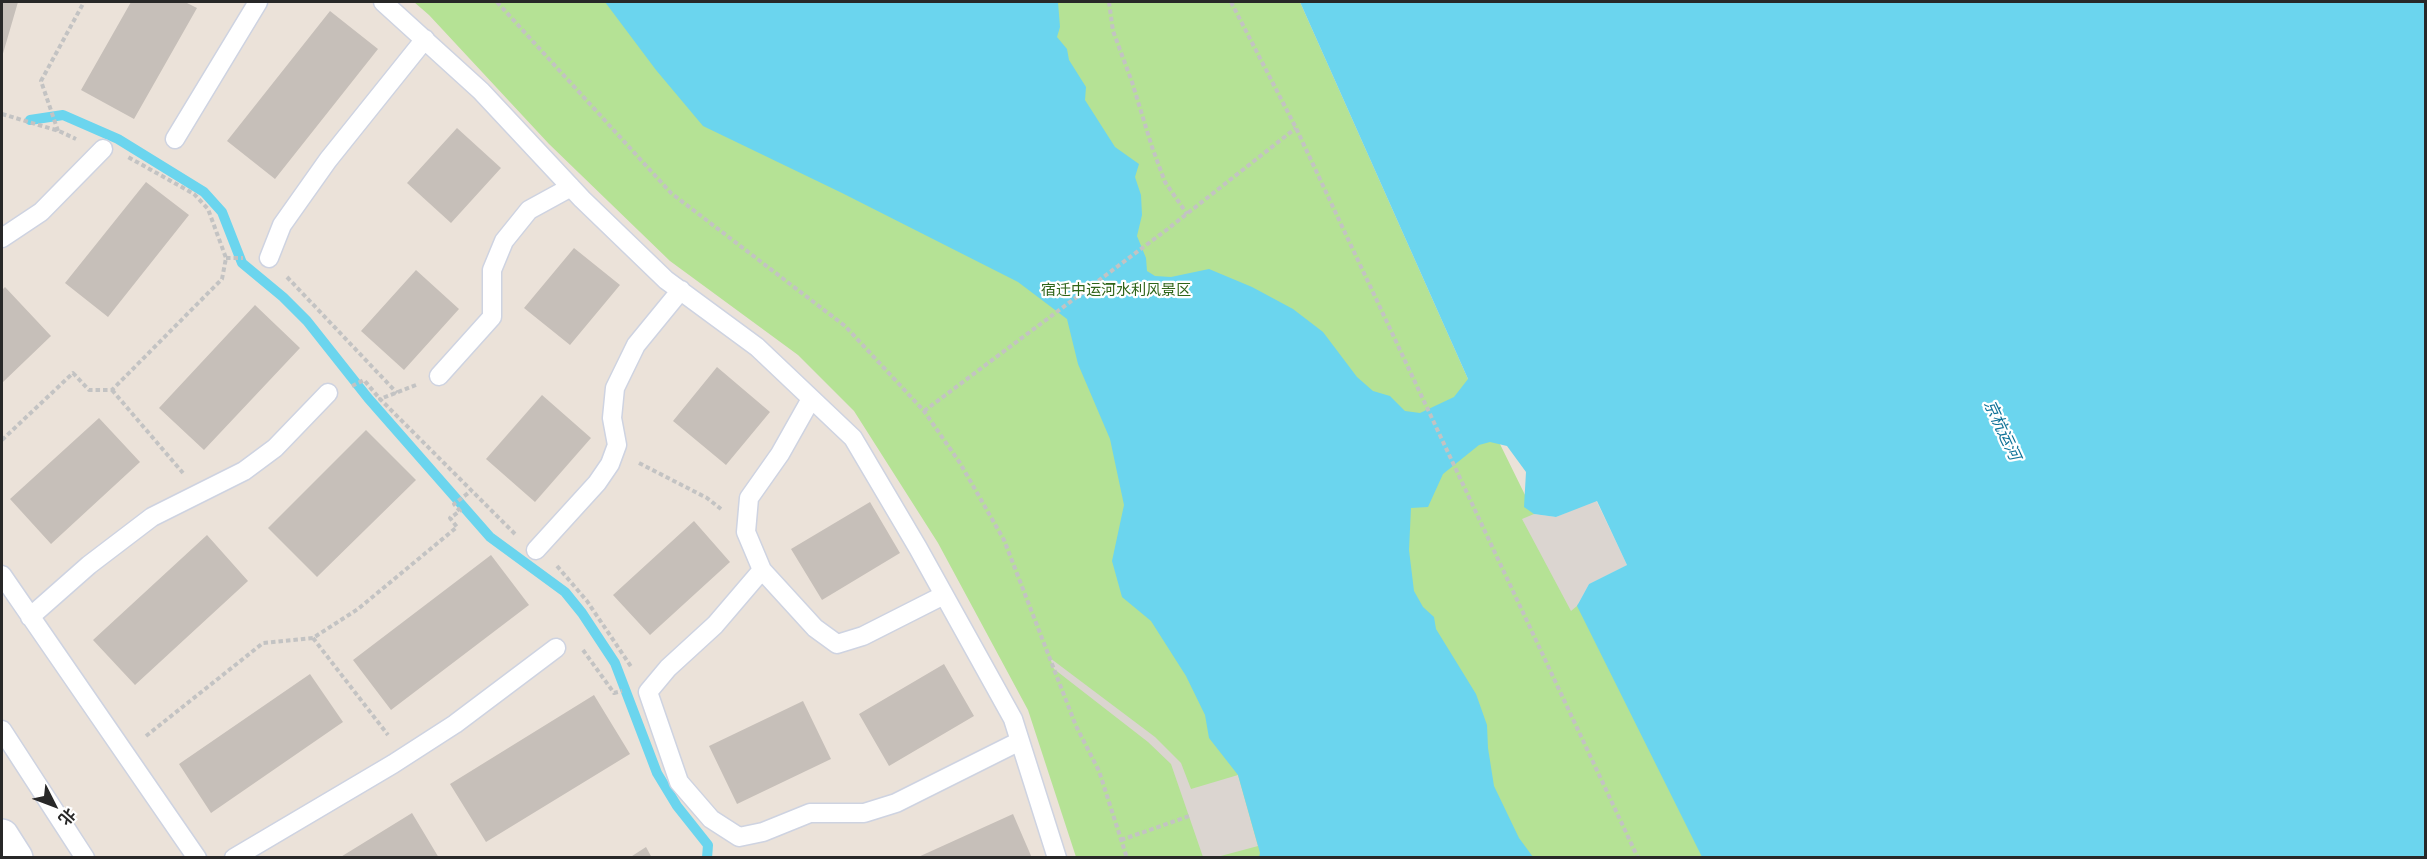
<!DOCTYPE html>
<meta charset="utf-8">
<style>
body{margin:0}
#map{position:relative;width:2427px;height:859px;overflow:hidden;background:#ebe2d9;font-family:"Golos Text","Noto Sans SC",sans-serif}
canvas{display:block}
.frame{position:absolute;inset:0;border:3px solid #282828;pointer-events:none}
.north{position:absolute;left:24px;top:775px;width:60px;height:60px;-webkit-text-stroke:4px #fff;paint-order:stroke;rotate:132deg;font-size:16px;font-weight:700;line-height:24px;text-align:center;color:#282828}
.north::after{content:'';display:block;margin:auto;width:21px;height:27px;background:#282828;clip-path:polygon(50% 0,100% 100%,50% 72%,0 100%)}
</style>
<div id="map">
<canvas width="2427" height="859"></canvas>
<div class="frame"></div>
<div class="north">北</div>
</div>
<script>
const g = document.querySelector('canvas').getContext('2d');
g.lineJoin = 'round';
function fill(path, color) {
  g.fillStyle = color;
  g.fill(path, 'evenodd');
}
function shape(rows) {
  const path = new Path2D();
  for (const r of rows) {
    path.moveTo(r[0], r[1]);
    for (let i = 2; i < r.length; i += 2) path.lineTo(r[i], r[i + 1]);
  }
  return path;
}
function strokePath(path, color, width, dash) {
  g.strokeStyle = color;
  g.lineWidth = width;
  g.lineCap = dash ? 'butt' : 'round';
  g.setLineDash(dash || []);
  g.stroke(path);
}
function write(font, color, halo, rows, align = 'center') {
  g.font = font + ' "Golos Text","Noto Sans SC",sans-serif';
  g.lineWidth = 4.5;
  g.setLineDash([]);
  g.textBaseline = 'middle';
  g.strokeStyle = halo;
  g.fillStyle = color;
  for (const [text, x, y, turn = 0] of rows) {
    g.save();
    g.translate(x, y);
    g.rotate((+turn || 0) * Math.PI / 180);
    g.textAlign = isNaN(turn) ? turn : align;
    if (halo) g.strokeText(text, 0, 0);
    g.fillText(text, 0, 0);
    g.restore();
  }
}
fill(shape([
 [414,2,1300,2,1468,379,1703,857,1076,857,1028,710,938,543,854,411,798,355,670,261,549,144,429,15]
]), '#b5e295');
fill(shape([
 [1596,500,1627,565,1589,584,1577,606,1571,611,1522,519,1534,514,1556,517],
 [1050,658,1155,737,1181,763,1191,789,1238,775,1258,846,1217,857,1203,857,1171,764,1148,742,1054,669]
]), '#dbd5d0');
fill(shape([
 [605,2,1058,2,1060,27,1057,37,1067,49,1069,60,1086,87,1085,100,1115,147,1139,164,1135,177,1141,195,1142,215,1137,236,1146,258,1147,271,1155,276,1171,277,1209,269,1252,287,1293,309,1323,332,1357,377,1373,391,1390,396,1405,411,1420,413,1454,397,1468,379,1300,2,2425,2,2425,857,1702,857,1577,606,1589,584,1627,565,1597,501,1556,517,1534,514,1524,507,1526,472,1507,446,1490,442,1479,445,1443,474,1428,507,1411,508,1409,550,1414,591,1423,607,1434,617,1436,629,1476,694,1487,725,1488,748,1494,786,1519,838,1533,857,1259,857,1260,853,1238,775,1209,738,1205,715,1186,676,1151,621,1122,597,1112,561,1124,505,1110,439,1078,364,1067,319,1018,282,842,193,703,126,656,70]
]), '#6bd5ee');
strokePath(shape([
 [30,120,63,115,118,139,204,192,222,212,242,263,283,297,307,321,368,398,490,537,565,592,582,613,615,663,657,773,677,806,708,845,707,858]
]), '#6bd5ee', 10);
fill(shape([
 [2,2,18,2,2,57],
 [131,2,185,2,197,8,134,119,81,90],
 [330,11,378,49,275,179,227,141],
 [457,128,501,168,451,223,407,183],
 [146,182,189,215,108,317,65,283],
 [574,248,620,285,570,345,524,308],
 [416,270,459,309,404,370,361,331],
 [5,287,51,336,2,383,2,290],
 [255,305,300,348,204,450,159,408],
 [717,367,770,412,726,465,673,421],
 [542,395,591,438,535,502,486,459],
 [99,418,140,462,51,544,10,499],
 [366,430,416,480,317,577,268,528],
 [870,502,900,553,822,600,791,549],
 [694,521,730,562,650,635,613,595],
 [207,535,248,581,135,685,93,640],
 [491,555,529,605,391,710,353,660],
 [944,664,974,716,889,766,859,714],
 [310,674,343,722,211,813,179,764],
 [594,695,630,754,486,842,450,784],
 [803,701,831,759,737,804,709,746],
 [412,813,439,858,339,858],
 [1013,814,1032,858,916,858],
 [646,847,652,858,629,858]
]), '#c6bfb9');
const lane = shape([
 [383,2,481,91,582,199,666,280,757,347,853,438,918,548,1013,719,1057,858],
 [175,139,258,2],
 [2,238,41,212,103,149],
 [269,258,282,225,328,160,425,39],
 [439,376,492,317,492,270,504,241,529,210,571,187],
 [811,399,780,454,749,498,746,532,762,570,815,628,837,644,863,636,944,595],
 [536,550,597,483,610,464,617,445,612,418,615,388,636,345,681,290],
 [762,570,715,625,668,668,648,692,679,782,711,819,739,837,763,832,810,813,864,813,896,803,1020,741],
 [2,575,197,858],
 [30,617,89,565,152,517,244,471,275,448,328,393],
 [2,730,85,858],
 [234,858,393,764,455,724,556,648]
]);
const secondary = shape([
 [2,836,16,858]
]);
strokePath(lane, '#ced3e1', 21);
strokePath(secondary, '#ced3e1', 36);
strokePath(shape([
 [497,2,671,193,845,326,924,411,960,463,1004,540,1076,726,1099,771,1127,858],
 [1109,2,1113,31,1132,82,1152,147,1165,182,1187,214],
 [1231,2,1296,128,1638,858],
 [2,114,59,131,76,139],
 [58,131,41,81,84,2],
 [226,258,243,258],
 [287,277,397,393],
 [416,385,380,399,515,534],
 [352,386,364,380,380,399],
 [112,390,183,473],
 [924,411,1165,231,1296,128],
 [2,440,73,373,89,390,112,390,222,279,226,258,208,209,194,194,128,157],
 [639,463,707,498,721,509],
 [557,566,587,601,632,668],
 [313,638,388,735],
 [583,650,614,693,622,691],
 [146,736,263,643,313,638,358,609,457,527,450,518,460,511,454,504,471,491],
 [1121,840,1189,816]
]), '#c3c3c3', 4, [4.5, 3]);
strokePath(lane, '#fff', 18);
strokePath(secondary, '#fff', 33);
write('15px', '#2e6419', '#fff', [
 ["宿迁中运河水利风景区",1116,290]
]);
write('italic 16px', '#0d7197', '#fff', [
 ["京杭运河",2002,430,65]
]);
</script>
